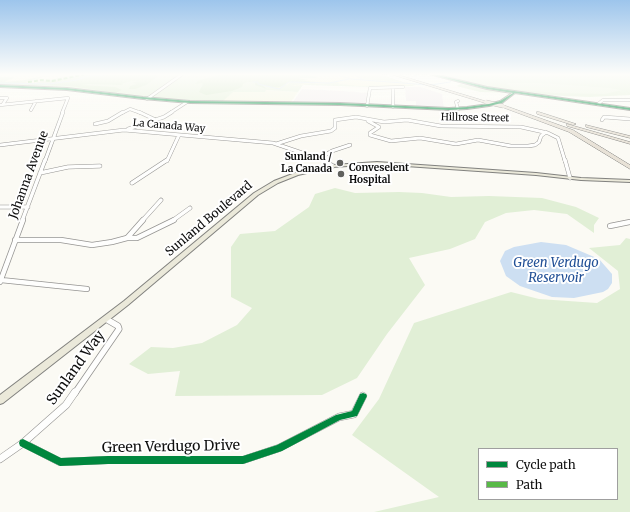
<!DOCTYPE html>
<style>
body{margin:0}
#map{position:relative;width:630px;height:512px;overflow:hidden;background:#fbfaf4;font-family:Merriweather,serif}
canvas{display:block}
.legend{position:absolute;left:478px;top:448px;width:140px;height:52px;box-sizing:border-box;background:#fff;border:1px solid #9f9f9f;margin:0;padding:5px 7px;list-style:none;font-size:12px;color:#0e0e0e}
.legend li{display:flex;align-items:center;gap:8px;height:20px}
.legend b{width:20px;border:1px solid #9f9f9f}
</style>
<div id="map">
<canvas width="630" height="512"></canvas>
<ul class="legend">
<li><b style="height:5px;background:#00873e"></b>Cycle path</li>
<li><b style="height:5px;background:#58b947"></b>Path</li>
</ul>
</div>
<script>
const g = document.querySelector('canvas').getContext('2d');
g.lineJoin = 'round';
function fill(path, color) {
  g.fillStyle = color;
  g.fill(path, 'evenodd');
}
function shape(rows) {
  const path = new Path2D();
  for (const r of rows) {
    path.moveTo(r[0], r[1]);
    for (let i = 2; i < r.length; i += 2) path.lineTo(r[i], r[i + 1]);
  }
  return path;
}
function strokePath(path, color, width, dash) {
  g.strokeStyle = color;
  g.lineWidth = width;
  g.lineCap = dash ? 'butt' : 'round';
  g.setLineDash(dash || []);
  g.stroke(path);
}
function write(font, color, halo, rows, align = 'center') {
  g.font = font + ' Merriweather,serif';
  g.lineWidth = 4;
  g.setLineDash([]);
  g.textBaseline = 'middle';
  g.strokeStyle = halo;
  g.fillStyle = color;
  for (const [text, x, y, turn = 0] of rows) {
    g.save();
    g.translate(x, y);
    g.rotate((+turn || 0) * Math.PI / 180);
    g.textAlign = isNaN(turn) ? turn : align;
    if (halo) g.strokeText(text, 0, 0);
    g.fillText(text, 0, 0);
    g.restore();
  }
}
fill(shape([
 [405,87,421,87,442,94,444,108,416,107,416,101,406,101],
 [302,89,343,91,368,93,365,104,293,102]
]), '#f3edef');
fill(shape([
 [266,90,298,92,291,102,222,101,232,92]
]), '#f5f6e1');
fill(shape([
 [0,74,380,74,415,86,370,87,303,85,298,92,266,90,265,92,233,92,223,101,189,100,155,98,64,87,0,85],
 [437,74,630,74,630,95,590,97,539,95,473,85],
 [461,84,508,93,510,93,480,92,456,86],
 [335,188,355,193,399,192,422,193,451,197,489,196,542,198,576,207,599,218,594,225,594,233,567,214,534,210,506,213,485,222,475,239,450,249,409,258,425,285,387,334,357,378,322,395,175,396,180,371,148,374,129,364,151,347,173,348,202,343,237,325,252,308,231,297,231,247,240,234,275,231,309,207,315,194],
 [626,238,630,239,630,512,374,512,439,497,352,435,379,399,414,323,511,292,539,299,597,303,620,289,618,271,589,248,620,245],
 [479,449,617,449,617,499,479,499]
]), '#e1efd6');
fill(shape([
 [51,74,25,82,41,82,77,74,74,77,84,74,85,74,82,75,161,74,146,85,135,89,129,89,130,86,137,84,131,82,143,81,131,81,121,84,123,85,121,85,88,84,82,85,115,87,122,90,115,93,70,86,0,84,0,77,9,77,14,78,5,81,6,82,24,80],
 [211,74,303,74,322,78,305,78,310,80,306,81,326,83,289,82,279,88,262,85,267,89,255,85,255,82,247,82,243,84,242,87,232,91,206,95,199,92,203,84,202,83,195,84,199,80,218,76]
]), '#d0e6c4');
fill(shape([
 [5,74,84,74,84,75,96,74,81,75,49,82,76,74,33,83,25,83,50,75,24,80,4,82,14,78,12,77,0,77],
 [303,74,356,74,364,79,414,83,419,85,358,86,340,84,337,82,319,84,311,83,304,85,290,86,309,83,290,82,287,85,288,85,284,85,281,88,278,89,276,88,281,87,289,82,325,83,299,80,309,80,298,78,317,78,315,77,316,76]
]), '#f8f6d8');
fill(shape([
 [506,83,540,83,610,88,621,90,605,94,555,93,513,89]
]), '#eaf3df');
fill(shape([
 [541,242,566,245,599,259,612,274,612,283,608,289,603,292,574,298,552,297,520,286,506,276,500,261,505,251,514,247]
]), '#cddff2');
strokePath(shape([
 [335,74,351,79,428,85],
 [353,74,362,79],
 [411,74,417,76],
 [484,74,512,74],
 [625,74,630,75],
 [253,82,258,82,258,84,279,89,289,82,329,83,349,79],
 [0,83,49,84,77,80,88,76,118,74],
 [431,85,450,82,459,74]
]), '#cddff2', 1);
const minorFar5 = shape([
 [393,90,393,107],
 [0,98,7,98,3,104],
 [147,99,181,75],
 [458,101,456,102,458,109],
 [598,104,603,100,630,100],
 [0,105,68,98,62,113],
 [367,106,370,88,403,87],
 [31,110,36,101],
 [122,113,130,109,141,113],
 [170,113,187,102]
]);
const minorFar4 = shape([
 [139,112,156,120],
 [602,120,604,117,630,119],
 [368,121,379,127,370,133,370,135,391,141,420,138,456,144,478,140,511,146,528,146,535,145,539,142,541,136,546,132],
 [95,124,108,121,123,112],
 [128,129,164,117,172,112],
 [276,144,301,136,331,131,335,128,335,120,356,117,384,122,407,120,441,126,521,127,548,133,558,138,565,161],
 [0,145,124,130,273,143,326,161],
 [320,158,332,151,350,145],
 [45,161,63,112],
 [167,161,179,135]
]);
const minorFar3 = shape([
 [323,160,333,166],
 [565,160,570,178],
 [40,173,68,167,100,166],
 [132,183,167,160],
 [0,207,28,207],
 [22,221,45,160],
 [142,221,161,200],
 [172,221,190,208]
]);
const minorFar2 = shape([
 [610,226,630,222],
 [127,238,137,238,174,220],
 [15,240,61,240,92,245,112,242,127,238,143,220],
 [1,280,87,289],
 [0,282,23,220]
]);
const minorFar1 = shape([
 [75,393,119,329,118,326,106,319]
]);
const minor = shape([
 [23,443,60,462,108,460,243,460,279,448,339,417,354,414,363,396],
 [0,459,23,443,66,405,75,392]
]);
const major = shape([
 [429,74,434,74,487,87,630,108,630,110,515,93,502,103,489,106,467,109,449,110,340,105,190,103,143,99,67,90,0,87,0,85,67,88,143,97,190,101,340,103,449,108,467,107,489,104,500,101,512,93,487,89,429,74],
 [377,162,536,173,581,178,630,180,630,182,581,180,536,175,377,164,333,167,298,175,278,183,258,195,128,305,3,403,0,404,0,395,124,301,254,193,274,181,295,173,333,165,377,162]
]);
const highway = shape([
 [390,74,395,74,488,102,485,103,390,74],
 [503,105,573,130,630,165,630,169,569,132,502,107,501,106,503,105],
 [537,112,539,112,576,124,573,125,537,114,537,112],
 [567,124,630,142,630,144,567,126,567,124],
 [586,125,630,136,630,138,586,127,586,125]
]);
strokePath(minorFar5, '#959492', 3.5);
strokePath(minorFar4, '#959492', 4);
strokePath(minorFar3, '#959492', 4.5);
strokePath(minorFar2, '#959492', 6);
strokePath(minorFar1, '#959492', 7);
strokePath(minor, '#959492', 8);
strokePath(major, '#82827f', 2);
strokePath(highway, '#82827f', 1);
strokePath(minorFar5, '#fefefd', 2.5);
strokePath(minorFar4, '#fefefd', 3);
strokePath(minorFar3, '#fefefd', 3.5);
strokePath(minorFar2, '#fefefd', 4.5);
strokePath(minorFar1, '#fefefd', 5.5);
strokePath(minor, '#fefefd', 7);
fill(major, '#ebe9da');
fill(highway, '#e8e2d7');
const highwayBridge = shape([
 [486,102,503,106]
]);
strokePath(highwayBridge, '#82827f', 4.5, []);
strokePath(highwayBridge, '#e8e2d7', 3.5);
strokePath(shape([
 [103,74,106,74],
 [28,82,42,80,52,81,86,74]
]), '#58b947', 2, [4, 2]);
fill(shape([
 [429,74,434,74,487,87,630,108,630,110,515,93,502,103,489,106,467,109,449,110,340,105,190,103,143,99,67,90,0,87,0,85,67,88,143,97,190,101,340,103,449,108,467,107,489,104,500,101,513,93,487,89,429,74],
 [363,393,366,394,367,396,357,416,340,420,282,451,243,464,108,464,60,466,20,446,19,443,20,440,23,439,61,458,108,456,243,456,277,445,336,415,352,411,360,394,363,393]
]), '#00873e');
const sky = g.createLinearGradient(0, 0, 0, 146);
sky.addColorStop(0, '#9dc5ec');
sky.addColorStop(0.51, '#fdfdfa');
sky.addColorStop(1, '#fdfdfa00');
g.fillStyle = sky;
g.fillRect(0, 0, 630, 146);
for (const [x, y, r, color] of [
 [340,163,4,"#61615e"],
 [341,174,4,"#61615e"]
]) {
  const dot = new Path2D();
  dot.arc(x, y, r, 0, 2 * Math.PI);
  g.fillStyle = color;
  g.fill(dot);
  strokePath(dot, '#fff', 1.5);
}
write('10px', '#0e0e0e', '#fff', [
 ["Hillrose Street",475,118,1],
 ["La Canada Way",169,126,5]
]);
write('bold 10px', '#0e0e0e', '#fff', [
 ["Sunland /",332,157],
 ["La Canada",332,169],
 ["Conveselent",349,168,"left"],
 ["Hospital",349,180,"left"]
], 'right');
write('12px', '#0e0e0e', '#fff', [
 ["Johanna Avenue",29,175,-70],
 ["Sunland Boulevard",209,219,-40]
]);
write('italic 13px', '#225096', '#fff', [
 ["Green Verdugo",556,263],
 ["Reservoir",556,278]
]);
write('14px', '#0e0e0e', '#fff', [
 ["Sunland Way",76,368,-54],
 ["Green Verdugo Drive",171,447,-1]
]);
</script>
